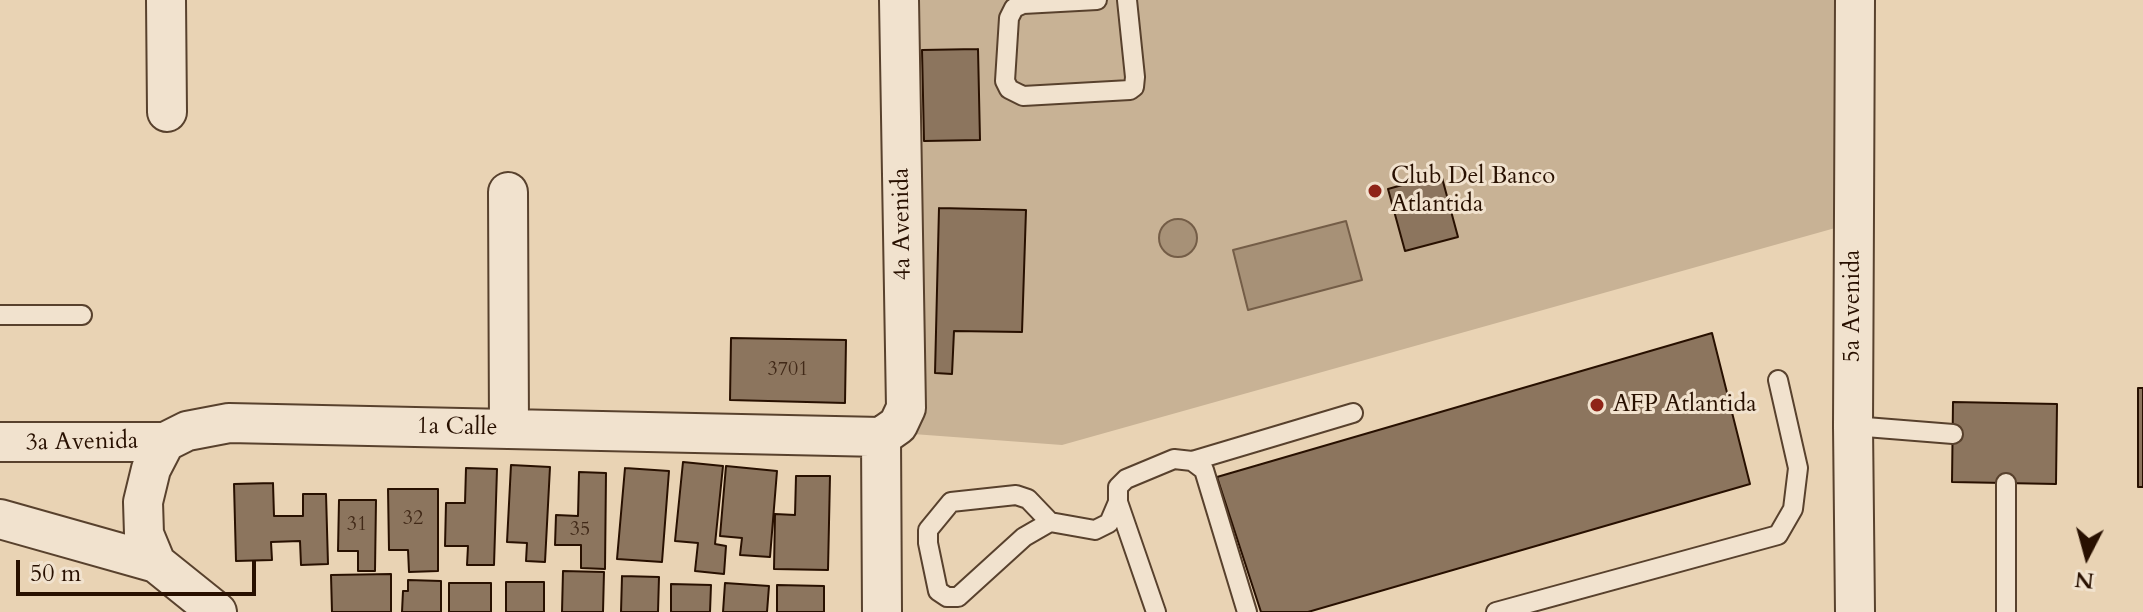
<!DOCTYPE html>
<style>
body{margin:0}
#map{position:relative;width:2143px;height:612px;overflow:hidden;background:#e9d3b4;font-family:Cardo,serif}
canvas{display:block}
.north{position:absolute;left:2047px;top:516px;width:80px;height:80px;-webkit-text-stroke:6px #f1e2ce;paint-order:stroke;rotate:186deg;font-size:22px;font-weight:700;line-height:32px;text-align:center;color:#281000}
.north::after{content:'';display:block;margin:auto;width:28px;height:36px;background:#281000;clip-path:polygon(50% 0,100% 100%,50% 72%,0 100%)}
.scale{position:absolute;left:16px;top:560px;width:240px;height:36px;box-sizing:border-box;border:4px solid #281000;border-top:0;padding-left:10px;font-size:24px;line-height:28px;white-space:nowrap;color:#281000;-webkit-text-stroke:6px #f1e2ce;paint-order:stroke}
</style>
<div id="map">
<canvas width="2143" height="612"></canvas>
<div class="north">N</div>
<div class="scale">50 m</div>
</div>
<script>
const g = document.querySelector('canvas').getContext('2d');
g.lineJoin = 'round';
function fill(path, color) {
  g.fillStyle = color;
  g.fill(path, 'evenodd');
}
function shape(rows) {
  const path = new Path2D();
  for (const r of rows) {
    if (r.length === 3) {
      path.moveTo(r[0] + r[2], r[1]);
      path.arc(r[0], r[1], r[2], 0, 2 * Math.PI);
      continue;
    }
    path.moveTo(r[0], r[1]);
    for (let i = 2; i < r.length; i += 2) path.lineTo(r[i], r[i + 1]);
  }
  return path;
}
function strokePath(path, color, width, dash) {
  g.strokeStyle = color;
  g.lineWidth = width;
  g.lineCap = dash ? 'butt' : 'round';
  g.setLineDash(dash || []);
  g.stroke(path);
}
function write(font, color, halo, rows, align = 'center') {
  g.font = font + ' Cardo,serif';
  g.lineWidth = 6;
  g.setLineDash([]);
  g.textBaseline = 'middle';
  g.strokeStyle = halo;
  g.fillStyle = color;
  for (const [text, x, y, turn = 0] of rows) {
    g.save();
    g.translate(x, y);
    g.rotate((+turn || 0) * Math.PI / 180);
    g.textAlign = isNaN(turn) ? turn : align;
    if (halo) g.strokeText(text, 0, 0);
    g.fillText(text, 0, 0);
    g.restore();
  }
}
fill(shape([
 [898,0,1854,0,1853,223,1062,445,886,432]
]), '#c8b295');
const water = shape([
 [1178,238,19],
 [1346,221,1362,280,1248,310,1233,250,1346,221]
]);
fill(water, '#a79177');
strokePath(water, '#745d47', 2);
const building = shape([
 [978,49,980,140,924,141,922,50,978,49],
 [1441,174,1458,237,1405,251,1388,189,1441,174],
 [939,208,1026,210,1022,332,954,331,952,374,935,373,939,208],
 [1712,333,1750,484,1308,612,1261,612,1217,477,1712,333],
 [731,338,846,340,845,403,730,400,731,338],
 [2138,388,2143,388,2143,487,2138,487,2138,388],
 [1953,402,2057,404,2056,484,1952,482,1953,402],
 [683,462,723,466,715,544,726,546,724,574,695,571,698,543,675,541,683,462],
 [511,465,550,467,545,562,526,561,527,543,507,542,511,465],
 [726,466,777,471,770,557,740,555,742,538,720,536,726,466],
 [466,468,497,469,494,565,467,565,468,546,445,546,446,503,465,503,466,468],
 [625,468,669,471,662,562,617,559,625,468],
 [579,472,606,473,605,569,581,568,581,545,555,545,556,515,578,516,579,472],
 [796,476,830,476,828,570,774,569,775,514,795,515,796,476],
 [273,483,274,516,303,516,303,494,326,494,328,564,301,565,300,541,271,542,272,560,236,561,234,484,273,483],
 [388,489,438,489,438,571,409,572,408,550,389,550,388,489],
 [339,500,376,500,375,571,358,571,358,551,338,551,339,500],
 [563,571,604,572,603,612,562,612,563,571],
 [391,574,391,612,332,612,331,575,391,574],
 [622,576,659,577,658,612,621,612,622,576],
 [408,580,441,581,441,612,402,612,403,591,408,591,408,580],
 [506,582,544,582,544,612,506,612,506,582],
 [449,583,491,583,491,612,449,612,449,583],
 [725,583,769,586,767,612,723,612,725,583],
 [671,584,711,585,710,612,671,612,671,584],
 [777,585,824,586,824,612,777,612,777,585]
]);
fill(building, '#8c755e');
strokePath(building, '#281000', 2);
const service = shape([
 [1097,0,1023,4,1014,8,1009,18,1005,81,1009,89,1023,96,1130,90,1134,87,1135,77,1127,0],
 [0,315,82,315],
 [1853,426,1953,434],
 [1192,461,1353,413],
 [1050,522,1024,537,958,597,947,597,938,591,928,543,928,530,951,502,1016,495,1028,499,1050,522,1095,530,1109,523,1118,502],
 [1156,612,1118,502,1118,487,1126,479,1174,459,1192,461,1204,470,1247,612],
 [1496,612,1778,535,1793,509,1798,468,1778,380],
 [2006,612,2006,483]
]);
const minor = shape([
 [166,0,167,112],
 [508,192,509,429],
 [881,437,898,425,906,408,899,0],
 [881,437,882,612],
 [0,442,165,442],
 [0,519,156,563,217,612],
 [156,563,144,534,143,502,151,469,165,442,187,431,229,423,881,437],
 [1855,612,1853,426,1855,0]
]);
strokePath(service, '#58412d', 22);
strokePath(minor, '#58412d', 42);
strokePath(service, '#f1e2ce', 18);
strokePath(minor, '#f1e2ce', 38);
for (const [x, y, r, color] of [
 [1375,191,8,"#8f2418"],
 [1597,405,8,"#8f2418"]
]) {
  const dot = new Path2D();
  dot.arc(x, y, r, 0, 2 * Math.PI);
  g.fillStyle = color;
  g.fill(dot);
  strokePath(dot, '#f1e2ce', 3);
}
write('20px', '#412918', null, [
 ["3701",788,370],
 ["32",413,519],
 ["31",357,525],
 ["35",580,530]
]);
write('24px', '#281000', '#f1e2ce', [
 ["Club Del Banco",1391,177],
 ["Atlantida",1391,205],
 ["AFP Atlantida",1613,405]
], 'left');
write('24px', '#281000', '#f1e2ce', [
 ["4a Avenida",903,224,-91],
 ["5a Avenida",1853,306,-90],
 ["1a Calle",457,428,1],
 ["3a Avenida",82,443,-1]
]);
</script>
